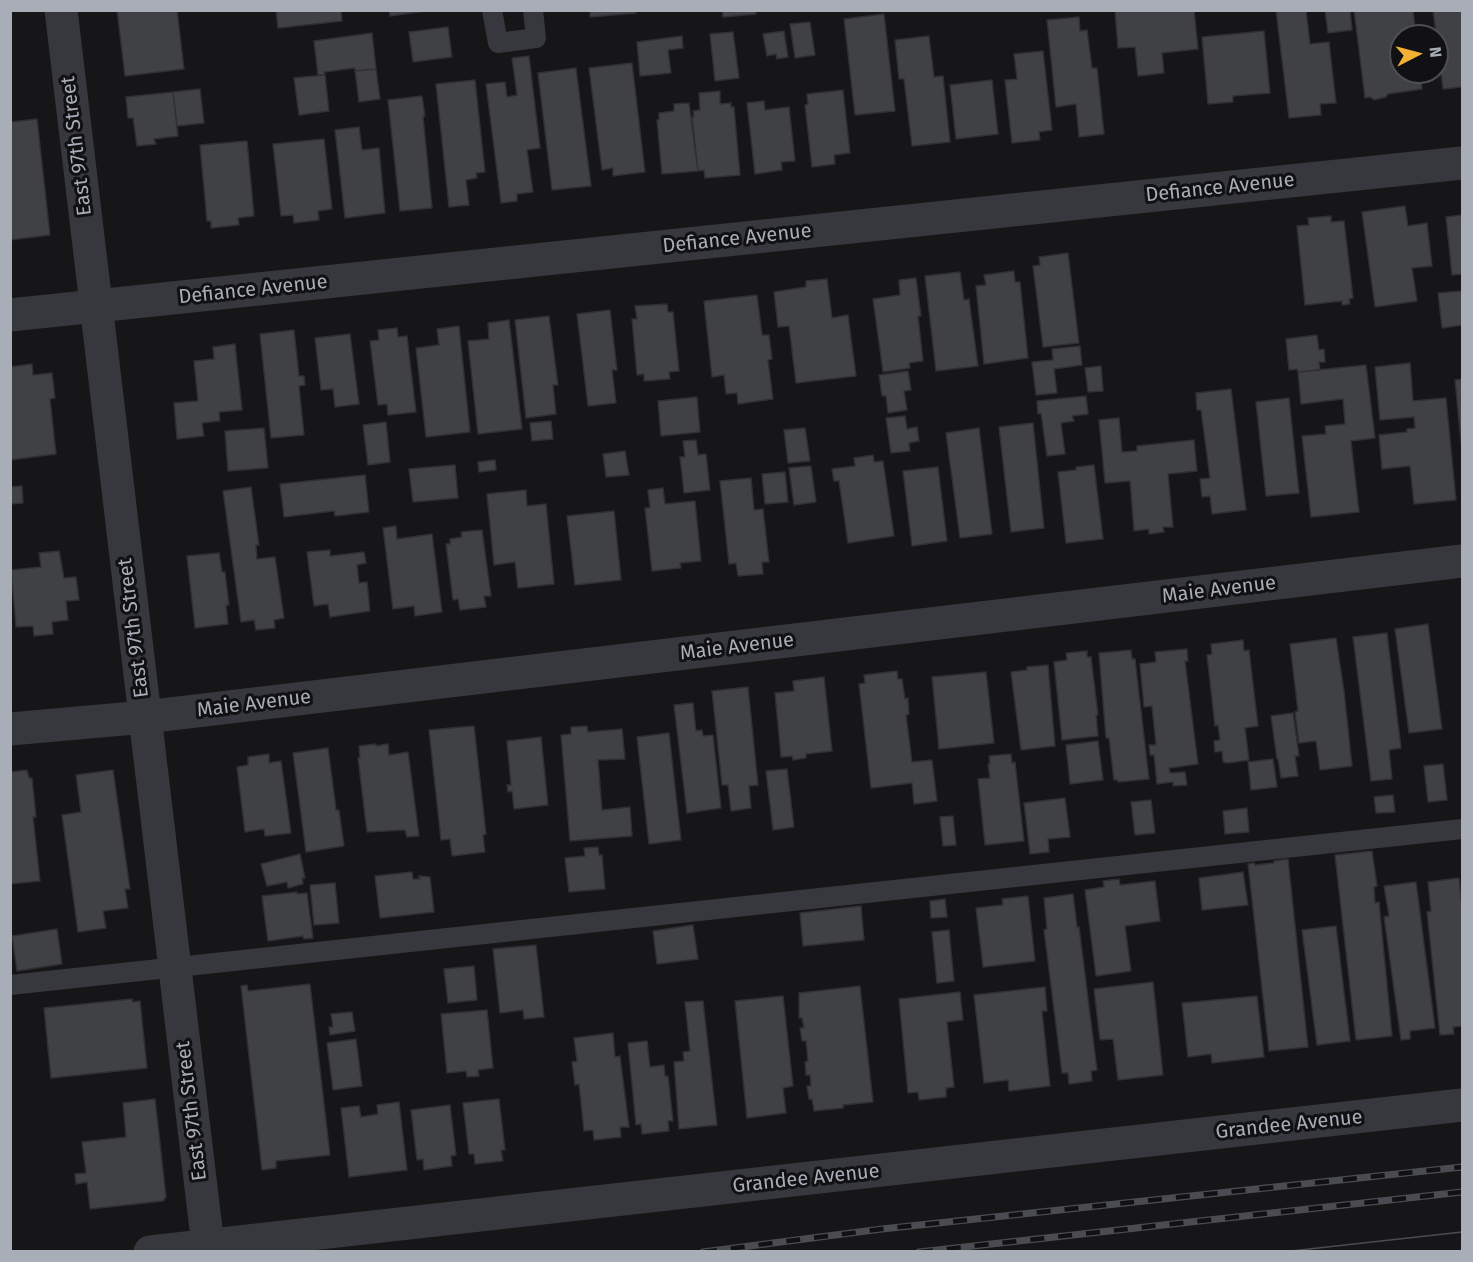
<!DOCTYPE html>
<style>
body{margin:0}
#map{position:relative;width:1473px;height:1262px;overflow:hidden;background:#161618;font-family:"Fira Sans",sans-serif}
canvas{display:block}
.frame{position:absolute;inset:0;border:12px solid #a8adb8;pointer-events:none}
.north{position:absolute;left:1389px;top:24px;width:60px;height:60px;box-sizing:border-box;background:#111113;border:2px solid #4d4f55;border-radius:50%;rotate:84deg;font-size:16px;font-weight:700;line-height:24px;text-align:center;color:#a8adb8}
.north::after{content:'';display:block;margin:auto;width:21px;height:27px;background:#f2b134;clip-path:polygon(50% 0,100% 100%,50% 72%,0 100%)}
</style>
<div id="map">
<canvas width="1473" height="1262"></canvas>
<div class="frame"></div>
<div class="north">N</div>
</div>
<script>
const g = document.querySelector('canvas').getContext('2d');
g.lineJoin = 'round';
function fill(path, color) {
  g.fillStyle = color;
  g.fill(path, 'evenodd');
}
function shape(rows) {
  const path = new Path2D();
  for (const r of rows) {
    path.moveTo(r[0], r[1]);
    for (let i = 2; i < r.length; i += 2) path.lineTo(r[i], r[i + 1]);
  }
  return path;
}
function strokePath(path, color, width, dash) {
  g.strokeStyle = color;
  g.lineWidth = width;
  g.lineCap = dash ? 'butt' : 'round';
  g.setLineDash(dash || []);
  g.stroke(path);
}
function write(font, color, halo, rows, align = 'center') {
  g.font = font + ' "Fira Sans",sans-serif';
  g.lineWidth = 6;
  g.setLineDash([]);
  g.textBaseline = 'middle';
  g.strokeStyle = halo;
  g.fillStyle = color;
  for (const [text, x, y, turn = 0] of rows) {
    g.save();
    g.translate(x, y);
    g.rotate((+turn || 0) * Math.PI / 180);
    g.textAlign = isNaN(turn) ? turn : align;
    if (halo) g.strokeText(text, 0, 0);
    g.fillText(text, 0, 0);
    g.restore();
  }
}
const building = shape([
 [117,10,177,10,184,69,125,76,117,10],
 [276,10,341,10,342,21,278,28,276,10],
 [389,10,433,10,390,16,389,10],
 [590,10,635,10,636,13,590,17,590,10],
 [722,10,756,10,756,14,723,17,722,10],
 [1194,10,1198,49,1162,53,1164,73,1138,76,1135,47,1118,48,1115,11,1194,10],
 [1276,10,1306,10,1310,44,1329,42,1336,103,1320,104,1321,115,1289,118,1276,10],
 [1325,10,1350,10,1352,30,1328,33,1325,10],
 [1354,10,1413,10,1416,36,1401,36,1401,72,1420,72,1422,89,1388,94,1386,97,1374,100,1370,97,1365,98,1354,10],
 [1433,10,1462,10,1462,87,1443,89,1433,10],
 [884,14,895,111,855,115,844,19,884,14],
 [1079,17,1080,31,1087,30,1092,68,1097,68,1104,134,1079,137,1076,104,1056,107,1047,20,1079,17],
 [810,22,815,55,795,58,790,24,810,22],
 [448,27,452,57,413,62,409,32,448,27],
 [784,31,788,57,777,59,776,54,767,56,763,34,784,31],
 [1264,31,1270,93,1233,96,1233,102,1208,104,1202,37,1264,31],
 [733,32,739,78,715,81,710,34,733,32],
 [372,33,376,69,355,71,355,68,324,72,325,75,318,75,314,41,372,33],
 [682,36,683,48,668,50,671,73,640,76,637,42,682,36],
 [929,36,934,77,943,76,950,142,912,146,904,79,899,79,895,40,929,36],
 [1043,51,1052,130,1039,132,1040,140,1012,143,1005,80,1017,79,1014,54,1043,51],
 [529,56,540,148,527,150,533,192,517,194,517,201,501,203,486,84,505,82,507,97,517,95,512,58,529,56],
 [632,63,645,172,613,176,613,168,602,170,589,68,632,63],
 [576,68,591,186,552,190,538,73,576,68],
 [376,69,380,99,359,102,355,71,376,69],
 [325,75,329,111,299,115,294,78,325,75],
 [475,80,485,172,476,173,477,178,466,180,469,205,449,207,436,84,475,80],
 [992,80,998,134,956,139,950,85,992,80],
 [200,89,204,123,177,126,173,92,200,89],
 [843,90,850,153,834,155,835,164,812,167,805,105,808,104,807,94,843,90],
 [720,91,720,104,731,103,731,107,734,107,740,175,705,178,704,170,698,171,692,117,694,117,693,111,700,110,699,93,720,91],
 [173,92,178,136,154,139,156,144,137,146,133,118,128,118,126,97,173,92],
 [422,96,425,116,423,116,432,208,400,211,388,100,422,96],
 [764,101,765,110,789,107,795,161,781,162,782,170,755,174,747,103,764,101],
 [689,103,698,171,662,174,657,120,659,120,659,113,674,111,674,104,689,103],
 [37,119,50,235,10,240,10,122,37,119],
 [359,127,362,150,379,148,385,213,345,218,335,130,359,127],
 [324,139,332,209,318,211,319,220,294,223,293,215,281,216,273,144,324,139],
 [247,141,254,216,238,218,239,225,211,228,211,221,207,221,200,145,247,141],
 [1405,206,1408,226,1427,223,1432,266,1412,268,1417,301,1375,307,1362,212,1405,206],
 [1462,215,1462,274,1452,275,1446,217,1462,215],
 [1331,216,1331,222,1344,221,1353,298,1349,299,1350,304,1342,305,1342,301,1305,305,1297,226,1309,225,1308,218,1331,216],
 [1068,253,1079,343,1043,347,1033,266,1040,265,1039,257,1068,253],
 [1014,271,1015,282,1020,282,1028,358,984,364,976,286,986,285,984,275,1014,271],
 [960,272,964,300,969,299,978,366,936,371,925,276,960,272],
 [916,278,921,316,918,316,923,361,909,363,910,368,883,372,873,299,900,295,899,280,916,278],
 [827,279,832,318,848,315,856,376,796,383,789,326,778,327,774,292,806,287,806,281,827,279],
 [1462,291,1462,325,1442,328,1438,293,1462,291],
 [757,295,762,335,769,335,772,359,768,360,773,399,738,404,737,393,726,394,724,375,712,377,704,301,757,295],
 [667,304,668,312,673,312,679,371,669,372,670,379,644,381,644,374,637,375,632,319,637,319,635,306,667,304],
 [610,310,617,370,612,370,616,403,588,406,577,314,610,310],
 [549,316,558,385,553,385,556,414,526,418,515,320,549,316],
 [509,320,522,429,478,434,468,341,489,339,488,323,509,320],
 [459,326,470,432,426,437,416,348,439,345,437,329,459,326],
 [397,328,398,337,407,336,416,412,388,415,387,404,378,405,370,341,379,340,378,330,397,328],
 [294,330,299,376,304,376,305,385,299,386,304,435,271,438,260,334,294,330],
 [350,334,359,404,335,407,333,389,321,390,315,338,350,334],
 [1317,335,1319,350,1324,349,1325,362,1319,362,1320,370,1298,372,1297,369,1289,370,1286,339,1317,335],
 [235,344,242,410,219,412,220,421,202,423,204,436,177,439,174,403,198,401,194,361,214,359,213,347,235,344],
 [1080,346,1082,365,1054,369,1057,393,1036,395,1032,362,1053,360,1052,349,1080,346],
 [1410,363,1413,401,1446,398,1456,500,1414,504,1410,466,1382,469,1379,435,1407,432,1407,429,1415,428,1414,417,1380,420,1375,367,1410,363],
 [32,364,33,375,52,373,55,398,50,399,56,454,10,460,10,367,32,364],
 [1366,365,1375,438,1351,441,1359,512,1311,517,1302,436,1326,434,1325,426,1345,424,1343,399,1301,404,1298,372,1366,365],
 [1101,366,1103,391,1088,392,1085,368,1101,366],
 [908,371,911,390,904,391,907,410,888,413,886,396,882,396,879,375,908,371],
 [1462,379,1462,451,1455,380,1462,379],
 [1231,389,1246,510,1212,514,1210,496,1202,497,1200,479,1210,478,1201,410,1197,410,1196,393,1231,389],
 [1086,396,1088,414,1072,416,1074,421,1061,423,1065,454,1047,456,1041,413,1038,414,1037,401,1086,396],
 [697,397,700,432,661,436,658,401,697,397],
 [1289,398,1299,493,1266,496,1256,402,1289,398],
 [905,416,907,429,917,427,919,441,909,443,910,451,891,453,886,418,905,416],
 [1119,418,1122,452,1137,451,1137,446,1194,440,1197,471,1168,474,1173,527,1163,527,1164,532,1149,534,1149,529,1134,531,1130,481,1105,483,1099,420,1119,418],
 [551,421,553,439,532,441,530,423,551,421],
 [386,422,390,462,368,465,363,425,386,422],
 [1033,423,1044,528,1011,532,999,427,1033,423],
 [264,428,268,468,228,471,225,431,264,428],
 [805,428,810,461,788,463,784,430,805,428],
 [979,428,992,534,960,538,946,433,979,428],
 [696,440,698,455,706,454,710,490,684,493,680,457,685,457,683,441,696,440],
 [625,451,629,475,606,477,603,454,625,451],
 [873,455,874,462,883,461,894,536,848,543,839,481,834,481,832,469,855,466,854,458,873,455],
 [495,460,496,470,479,472,478,462,495,460],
 [455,465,458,498,413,502,409,469,455,465],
 [1094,465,1103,539,1066,543,1058,472,1076,470,1076,467,1094,465],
 [811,466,816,502,794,505,789,468,811,466],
 [938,467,947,541,912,546,903,471,938,467],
 [785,472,788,502,765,504,762,474,785,472],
 [365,475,369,512,335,516,334,511,284,517,280,484,365,475],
 [751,478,754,510,763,509,769,562,762,562,763,574,738,576,736,563,729,564,720,481,751,478],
 [22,486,23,503,10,504,10,487,22,486],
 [251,487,259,545,256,545,257,559,275,557,284,618,274,620,275,628,256,630,254,620,241,622,223,491,251,487],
 [663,488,665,504,695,501,701,561,680,563,681,568,652,571,645,508,650,508,648,490,663,488],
 [526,490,527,506,546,504,554,584,518,588,515,562,494,565,487,494,526,490],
 [614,511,621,580,575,585,567,516,614,511],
 [396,526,397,539,432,534,442,612,415,616,414,606,393,609,383,528,396,526],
 [482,530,491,596,484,596,486,607,460,610,458,599,453,600,446,544,450,544,450,539,462,537,461,532,482,530],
 [330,550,330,556,364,552,366,563,357,565,359,583,367,582,370,611,330,617,328,604,314,606,307,552,330,550],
 [59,551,64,578,76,577,79,600,66,601,68,620,52,622,53,634,34,636,33,626,16,627,11,570,41,567,39,553,59,551],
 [219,553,222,572,225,572,229,605,226,605,228,624,195,628,187,556,219,553],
 [1428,624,1442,729,1409,733,1395,629,1428,624],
 [1387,633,1401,748,1389,750,1392,779,1371,781,1353,637,1387,633],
 [1336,638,1344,691,1352,766,1320,770,1316,741,1299,743,1295,712,1298,711,1290,644,1336,638],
 [1243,640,1244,651,1249,650,1258,726,1245,728,1249,760,1228,763,1223,762,1222,751,1215,752,1214,741,1220,740,1218,725,1215,726,1207,655,1212,654,1211,644,1243,640],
 [1187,649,1188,661,1185,661,1198,764,1169,768,1170,773,1185,772,1187,785,1173,786,1173,782,1157,784,1154,755,1150,755,1149,745,1156,745,1152,706,1144,707,1140,664,1156,662,1155,652,1187,649],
 [1131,650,1132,659,1135,659,1149,779,1118,782,1118,780,1114,780,1109,738,1106,738,1099,653,1131,650],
 [1087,651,1087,657,1091,657,1098,715,1096,715,1098,736,1062,740,1054,662,1067,660,1066,653,1087,651],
 [1048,665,1055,746,1021,750,1011,672,1027,670,1027,667,1048,665],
 [897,671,898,679,902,679,905,699,908,698,909,714,906,715,912,762,932,760,937,801,914,804,912,783,871,788,859,684,865,683,864,675,897,671],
 [986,672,994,743,939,749,932,677,986,672],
 [824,677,832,751,806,754,806,758,793,760,792,756,781,757,775,693,794,691,793,681,824,677],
 [748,687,758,785,749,786,751,808,731,811,728,785,722,785,712,691,748,687],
 [693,703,696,731,702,730,703,736,713,735,721,808,687,813,674,705,693,703],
 [1293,713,1299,756,1295,756,1298,776,1281,778,1278,759,1277,759,1271,716,1293,713],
 [474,726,486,834,483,835,485,852,452,856,450,839,441,840,429,730,474,726],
 [587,726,588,732,622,729,625,759,598,760,602,810,630,807,632,836,570,841,561,735,571,734,571,727,587,726],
 [669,733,681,840,649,844,637,737,669,733],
 [541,737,548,805,514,809,512,791,508,792,507,785,511,785,507,741,541,737],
 [1098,741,1103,780,1070,784,1066,745,1098,741],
 [376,744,376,746,388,744,389,755,408,752,419,836,407,837,405,830,367,832,358,758,360,758,359,746,376,744],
 [328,748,335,801,336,810,339,810,344,846,306,852,293,753,328,748],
 [269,754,269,763,281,761,291,833,265,836,264,829,245,832,237,767,248,765,248,757,269,754],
 [1011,754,1012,763,1015,762,1024,841,985,845,978,779,990,778,988,764,990,764,989,756,1011,754],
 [1273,759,1277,787,1251,790,1248,762,1273,759],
 [1443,764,1447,800,1428,802,1424,766,1443,764],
 [787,769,794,827,773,830,766,771,787,769],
 [27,770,29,778,32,778,36,817,33,817,40,881,10,884,10,772,27,770],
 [113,770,130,889,125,889,128,908,103,911,106,928,78,932,62,815,81,812,76,775,113,770],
 [1393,795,1395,812,1376,813,1374,797,1393,795],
 [1065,798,1070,837,1048,839,1049,852,1030,854,1024,803,1065,798],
 [1151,800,1155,833,1135,835,1131,802,1151,800],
 [1247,808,1249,832,1225,834,1223,811,1247,808],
 [953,816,956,845,943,846,940,817,953,816],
 [598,847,599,855,602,855,605,889,569,892,565,858,585,856,584,848,598,847],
 [1372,851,1377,886,1374,887,1375,903,1379,902,1392,1036,1356,1040,1335,855,1372,851],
 [300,854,305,878,302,878,303,884,288,888,287,882,267,886,261,864,300,854],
 [1288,859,1308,1047,1269,1051,1248,864,1254,863,1255,865,1274,863,1274,861,1288,859],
 [412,872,413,879,420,879,419,876,430,877,434,912,380,918,375,876,412,872],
 [1243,872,1248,905,1202,910,1199,878,1243,872],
 [1459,878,1462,908,1462,1026,1453,1027,1454,1034,1440,1035,1427,912,1431,911,1428,882,1459,878],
 [1119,879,1120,885,1155,881,1160,921,1125,926,1131,971,1096,976,1085,890,1104,887,1103,881,1119,879],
 [1416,882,1435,1028,1410,1031,1410,1039,1401,1040,1384,917,1389,916,1384,886,1416,882],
 [335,883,339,923,314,925,310,885,335,883],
 [297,892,297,894,307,893,313,938,304,939,303,936,268,941,262,896,297,892],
 [1073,894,1077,927,1079,927,1097,1070,1091,1071,1092,1081,1069,1084,1068,1073,1062,1073,1044,930,1047,929,1044,898,1073,894],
 [1028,896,1035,961,983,967,976,908,1003,905,1002,899,1028,896],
 [945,899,947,917,931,918,930,901,945,899],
 [861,906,864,940,803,946,800,913,861,906],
 [693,925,698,959,657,964,653,931,693,925],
 [1336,926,1350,1041,1317,1045,1302,930,1336,926],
 [57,929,62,964,17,971,12,936,57,929],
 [949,930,954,981,937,983,932,932,949,930],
 [536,945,544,1017,524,1019,523,1010,500,1013,493,949,536,945],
 [474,966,477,1000,448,1003,444,969,474,966],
 [1153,982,1163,1075,1118,1080,1113,1039,1100,1040,1094,989,1153,982],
 [310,984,330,1155,276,1161,276,1168,262,1170,241,986,247,985,248,991,310,984],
 [860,986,873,1102,843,1105,843,1108,814,1111,812,1099,809,1099,807,1086,811,1086,810,1075,806,1075,805,1062,808,1061,806,1041,802,1041,800,1028,804,1028,802,1018,799,1018,799,993,860,986],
 [1045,987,1047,1011,1042,1011,1050,1086,1009,1091,1008,1080,984,1083,974,995,1045,987],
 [960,992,963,1020,947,1022,954,1087,946,1088,946,1097,919,1100,918,1092,908,1093,899,999,960,992],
 [783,996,793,1086,783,1088,786,1113,747,1118,735,1001,783,996],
 [1257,996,1264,1057,1212,1063,1211,1054,1188,1057,1182,1003,1257,996],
 [132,999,133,1002,140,1001,147,1068,51,1078,44,1008,132,999],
 [703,1001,717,1125,679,1129,674,1062,684,1061,683,1052,690,1051,685,1002,703,1001],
 [487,1010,493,1068,478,1070,479,1076,467,1077,466,1071,447,1073,441,1014,487,1010],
 [352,1012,355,1031,330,1035,329,1027,333,1027,331,1014,352,1012],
 [613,1033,615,1057,620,1056,629,1127,620,1127,621,1137,594,1140,593,1130,584,1131,579,1084,575,1085,572,1062,577,1061,574,1038,613,1033],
 [356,1039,362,1086,333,1090,327,1043,356,1039],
 [647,1041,650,1067,664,1065,665,1076,668,1076,673,1121,668,1121,669,1131,642,1134,641,1124,636,1125,628,1043,647,1041],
 [155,1099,166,1197,163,1201,90,1209,87,1182,76,1184,75,1174,86,1173,82,1142,126,1137,123,1103,155,1099],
 [499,1099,505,1150,501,1150,503,1161,475,1164,474,1154,469,1154,463,1103,499,1099],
 [399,1102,407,1170,349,1177,341,1108,359,1106,361,1117,378,1114,377,1105,399,1102],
 [450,1105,456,1155,451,1156,452,1166,424,1170,423,1159,417,1160,411,1110,450,1105]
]);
fill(building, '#404145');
strokePath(building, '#303034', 1.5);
strokePath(shape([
 [492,10,498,43,536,38,533,10],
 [10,985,1462,829]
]), '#37383d', 20);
strokePath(shape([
 [61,10,208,1246],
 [10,315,1462,163],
 [10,729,145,717,1462,561],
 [150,1252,1462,1105]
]), '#37383d', 33);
strokePath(shape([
 [1282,1252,1462,1232]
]), '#4a4c52', 1.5);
const rail = shape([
 [703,1252,882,1229,1462,1167],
 [919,1252,1462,1192]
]);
strokePath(rail, '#4a4c52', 7);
strokePath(rail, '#111113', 4.5, [14]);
write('20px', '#a8adb8', '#111113', [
 ["East 97th Street",77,146,-97],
 ["Defiance Avenue",1220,188,-6],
 ["Defiance Avenue",737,239,-6],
 ["Defiance Avenue",253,290,-6],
 ["Maie Avenue",1219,590,-7],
 ["East 97th Street",134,628,-97],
 ["Maie Avenue",737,647,-7],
 ["Maie Avenue",254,704,-7],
 ["East 97th Street",192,1111,-97],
 ["Grandee Avenue",1289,1125,-6],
 ["Grandee Avenue",806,1179,-6]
]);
</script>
